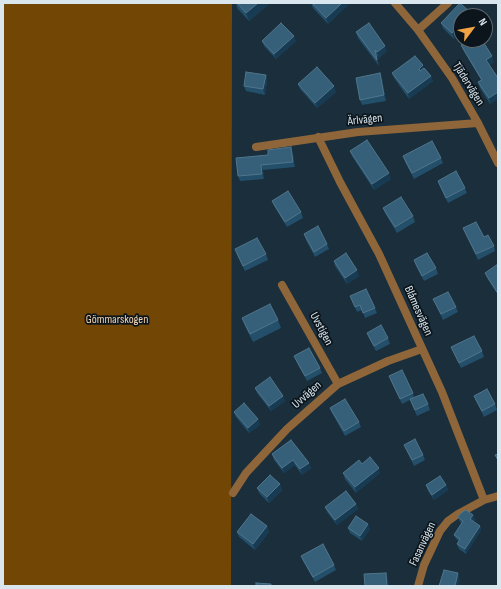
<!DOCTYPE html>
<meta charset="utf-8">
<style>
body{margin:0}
#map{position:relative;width:501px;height:589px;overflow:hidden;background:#1a2e3b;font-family:"Sofia Sans Condensed",sans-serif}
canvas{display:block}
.frame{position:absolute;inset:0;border:4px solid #d9e6ee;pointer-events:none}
.north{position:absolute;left:453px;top:8px;width:40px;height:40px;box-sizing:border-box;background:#0c151b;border:1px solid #5e696f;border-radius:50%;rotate:58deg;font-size:11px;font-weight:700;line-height:16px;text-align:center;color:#d9e6ee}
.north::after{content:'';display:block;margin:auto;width:14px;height:18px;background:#f3a442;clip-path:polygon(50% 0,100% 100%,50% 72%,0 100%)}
</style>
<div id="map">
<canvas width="501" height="589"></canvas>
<div class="frame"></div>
<div class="north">N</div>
</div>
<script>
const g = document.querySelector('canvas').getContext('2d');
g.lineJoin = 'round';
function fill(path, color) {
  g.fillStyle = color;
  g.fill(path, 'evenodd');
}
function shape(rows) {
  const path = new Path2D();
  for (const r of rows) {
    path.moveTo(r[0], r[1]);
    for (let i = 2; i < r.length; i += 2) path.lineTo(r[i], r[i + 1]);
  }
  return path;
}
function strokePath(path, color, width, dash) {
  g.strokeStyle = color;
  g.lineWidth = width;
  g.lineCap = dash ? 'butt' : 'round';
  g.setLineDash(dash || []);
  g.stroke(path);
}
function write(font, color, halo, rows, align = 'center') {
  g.font = font + ' "Sofia Sans Condensed",sans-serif';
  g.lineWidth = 3.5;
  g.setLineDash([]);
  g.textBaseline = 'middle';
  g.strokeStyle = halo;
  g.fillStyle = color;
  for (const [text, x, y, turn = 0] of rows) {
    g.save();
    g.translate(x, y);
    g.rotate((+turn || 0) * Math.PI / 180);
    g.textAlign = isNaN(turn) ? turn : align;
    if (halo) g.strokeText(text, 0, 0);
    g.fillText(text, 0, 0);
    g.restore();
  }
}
fill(shape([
 [3,3,232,3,231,586,3,586]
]), '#724605');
strokePath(shape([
 [395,3,418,30,452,78,478,123,498,163],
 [418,30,448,3],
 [318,137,340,182,379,254,442,392,484,500],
 [256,147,358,132,478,123],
 [282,285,338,384],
 [233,493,246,473,287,429,338,384,388,361,422,349],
 [418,586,424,565,440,531,448,521,458,514,484,500,498,496]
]), '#8e663a', 8);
fill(shape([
 [236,3,270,3,249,21,237,8],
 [311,3,349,3,349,4,328,24,313,8],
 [461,16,461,32,454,39,443,28,441,23],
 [356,32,387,51,379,58,377,56,379,66,358,38],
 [262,41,296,41,276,59,264,46],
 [461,45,494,62,489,65,498,78,498,99,490,104,480,88,478,82,481,80,463,50],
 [424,68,431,76,433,81,409,99,394,78,392,73],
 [380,73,382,79,386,101,362,105,360,100],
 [266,75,267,81,265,95,246,91,244,86],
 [298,84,336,92,317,108,300,89],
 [350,151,391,179,374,190,352,156],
 [293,153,295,167,263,170,264,179,240,181,238,176,236,158],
 [403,156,441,158,443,163,414,179,405,162],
 [438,181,465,188,467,193,448,203,440,186],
 [272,201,301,212,303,218,287,227,274,206],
 [383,208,413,216,415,222,397,233,385,213],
 [463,228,484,237,494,246,495,251,478,260,465,233],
 [304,234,327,244,329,249,315,257,306,240],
 [235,249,266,254,268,260,245,271,237,255],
 [414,260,436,268,438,274,424,281,416,266],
 [334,261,359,276,347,284,335,266],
 [498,264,498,295,487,278,485,273],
 [350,296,375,308,377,313,365,318,362,310,357,312],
 [433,299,456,307,458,312,443,320],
 [242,318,278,320,281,328,253,342,245,326],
 [367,333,388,338,390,344,376,351,369,338],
 [451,347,482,351,484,357,461,368],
 [294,356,320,368,322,373,307,381,296,361],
 [389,376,413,393,414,398,428,404,430,410,417,416,410,400,402,404],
 [255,388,285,401,271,411,257,393],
 [474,396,495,404,497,410,484,417,476,401],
 [330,408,359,422,361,427,345,436,332,413],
 [234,412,258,419,260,425,249,433,236,417],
 [404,445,423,455,425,460,414,466],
 [272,454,309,463,311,468,302,475,295,465,284,473,274,460],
 [362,464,380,473,356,493,345,479,343,473],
 [280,484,282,490,269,503,259,493,257,488],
 [426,485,446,485,448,490,434,500,428,491],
 [356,504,358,509,337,525,327,512,325,507],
 [473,515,475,520,473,521,480,526,481,530,466,554,459,549,457,544,459,541,456,539,454,535,462,523,460,522,458,517],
 [267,526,269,532,255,550,239,537,237,532],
 [348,528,370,529,362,541,350,533],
 [301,556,334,565,336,570,315,582,303,561]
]), '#234f6b');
fill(shape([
 [258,3,270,3,249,21,246,13],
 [342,3,349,3,349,4,328,24,326,18],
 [461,24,461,32,454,39,452,33],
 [294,36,296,41,276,59,274,54],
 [385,46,387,51,379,58,377,52],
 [375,50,377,56,379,66,377,60],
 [492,56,494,62,488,66,486,60],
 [423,65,425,71,421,75,419,69],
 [380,73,382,79,386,101,384,95],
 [266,75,267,81,265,95,263,89],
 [431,76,433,81,409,99,408,93],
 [334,86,336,92,317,108,315,103],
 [498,92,498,99,490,104,489,98],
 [291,147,293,153,295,167,293,162],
 [261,165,263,170,264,179,262,174],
 [389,173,391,179,374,190,372,184],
 [357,270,359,276,347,284,345,278],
 [283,396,285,401,271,411,269,406],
 [258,419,260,425,249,433,248,428],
 [293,460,295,465,284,473,282,468],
 [309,463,311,468,302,475,300,469],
 [379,468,380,473,356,493,355,487],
 [280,484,282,490,269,503,267,497],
 [446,485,448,490,434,500,432,495],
 [356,504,358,509,337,525,335,520],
 [473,515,475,520,472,524,470,519],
 [368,524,370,529,362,541,360,536],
 [267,526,269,532,255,550,253,544],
 [480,526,481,530,466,554,465,549],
 [386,573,388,578,389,586,387,586],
 [458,573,460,580,459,586,455,586]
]), '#173b52');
const building = shape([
 [237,3,258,3,246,13,237,3],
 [312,3,342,3,326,18,312,3],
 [460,3,471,13,469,16,461,16,461,24,452,33,441,23,460,3],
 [281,23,294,36,274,54,262,41,281,23],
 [369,23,385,46,377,52,375,50,377,60,356,32,369,23],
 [469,40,482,40,492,56,486,60,498,78,498,92,489,98,478,82,482,80,461,45,469,40],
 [415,56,423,65,419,69,420,71,424,68,431,76,408,93,392,73,415,56],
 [317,67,334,86,315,103,298,84,317,67],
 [246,72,266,75,263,89,244,86,246,72],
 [380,73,384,95,360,100,356,78,380,73],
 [367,140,389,173,372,184,350,151,367,140],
 [432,141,441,158,412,173,403,156,432,141],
 [291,147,293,162,261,165,262,174,238,176,236,158,268,155,268,150,291,147],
 [456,171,465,188,446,198,438,181,456,171],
 [288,191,301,212,285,222,272,201,288,191],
 [401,197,413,216,395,227,383,208,401,197],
 [476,222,484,237,488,235,494,246,476,254,463,228,476,222],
 [318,226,327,244,314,252,304,234,318,226],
 [257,238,266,254,243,266,235,249,257,238],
 [346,253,357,270,345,278,334,261,346,253],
 [427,253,436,268,422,276,414,260,427,253],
 [498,264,498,292,497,292,485,273,498,264],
 [366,289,375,308,363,313,360,305,355,307,350,296,366,289],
 [448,292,456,307,441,314,433,299,448,292],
 [270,304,278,320,250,334,242,318,270,304],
 [381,325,388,338,374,346,367,333,381,325],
 [474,336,482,351,459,363,451,347,474,336],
 [309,348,320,368,305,376,294,356,309,348],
 [402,370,413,393,400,399,389,376,402,370],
 [270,377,283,396,269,406,255,388,270,377],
 [487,389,495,404,482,411,474,396,487,389],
 [423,394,428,404,415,410,410,399,423,394],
 [345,399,359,422,344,431,330,408,345,399],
 [244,403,258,419,248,428,234,412,244,403],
 [415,439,423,455,412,460,404,445,415,439],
 [291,440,309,463,300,469,293,460,282,468,272,454,291,440],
 [498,454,498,460,495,455,498,454],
 [370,457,379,468,355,487,343,473,359,460,362,464,370,457],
 [270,475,280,484,267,497,257,488,270,475],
 [440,476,446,485,432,495,426,485,440,476],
 [346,491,356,504,335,520,325,507,346,491],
 [466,510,473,515,470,519,480,526,465,549,457,544,460,539,454,535,463,521,458,517,461,513,466,510],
 [251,514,267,526,253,544,237,532,251,514],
 [356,516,368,524,360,536,348,528,356,516],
 [323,544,334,565,313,577,301,556,323,544],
 [444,570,458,573,455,586,439,586,444,570],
 [386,573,387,586,365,586,364,574,386,573],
 [256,583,271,584,271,586,256,586,256,583]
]);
fill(building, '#366079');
strokePath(building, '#50758b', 1);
write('12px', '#d9e6ee', '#0c151b', [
 ["Tjädervägen",468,84,58],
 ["Ärlvägen",365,120,-6],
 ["Blåmesvägen",418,311,66],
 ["Uvstigen",321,329,62],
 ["Uvvägen",307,395,-42],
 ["Fasanvägen",423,544,-65]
]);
write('12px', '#f4d3b1', '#0c151b', [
 ["Gömmarskogen",117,320]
]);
</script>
